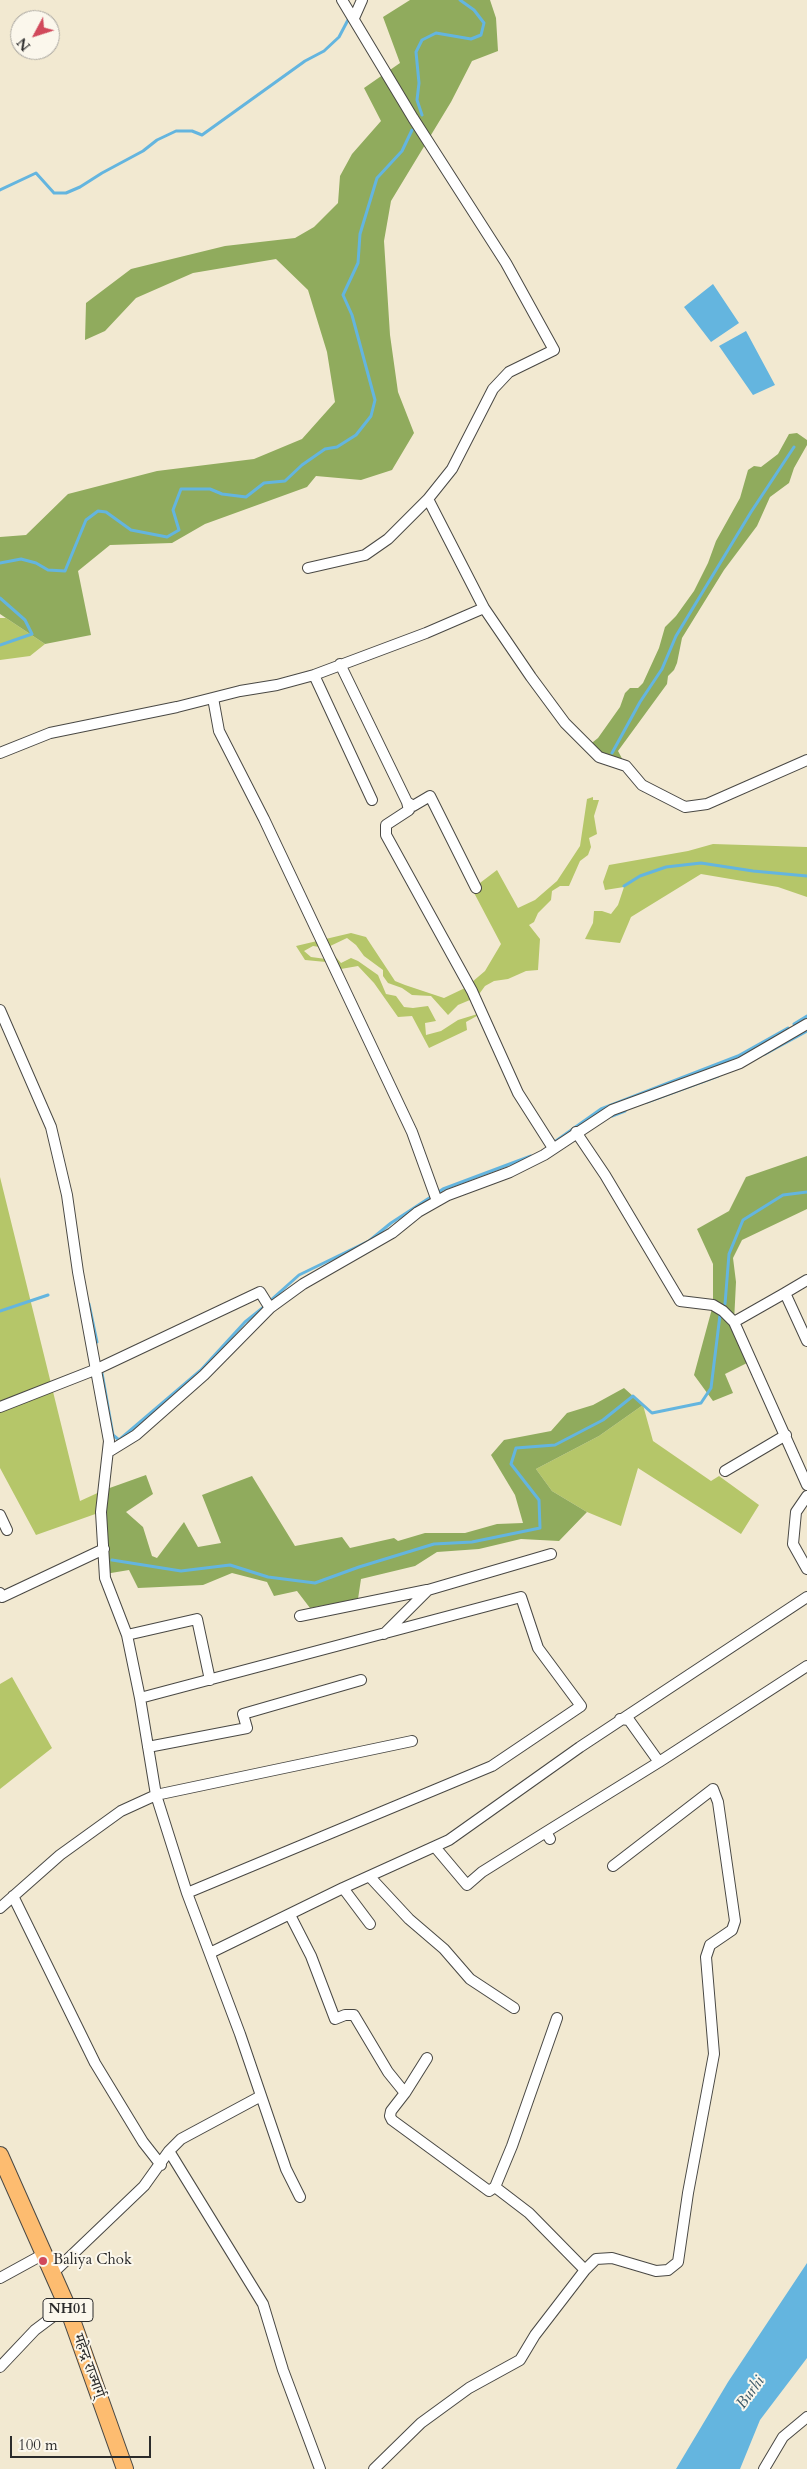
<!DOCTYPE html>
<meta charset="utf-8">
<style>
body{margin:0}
#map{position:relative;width:807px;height:2469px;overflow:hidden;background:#f2e9d1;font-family:Cardo,serif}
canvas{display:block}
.north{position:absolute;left:10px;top:10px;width:50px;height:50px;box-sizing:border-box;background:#fbf7ec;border:1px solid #a8a59f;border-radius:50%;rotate:230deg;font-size:14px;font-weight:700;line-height:20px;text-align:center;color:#2b2b2b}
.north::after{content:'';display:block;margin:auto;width:18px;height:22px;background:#d1495b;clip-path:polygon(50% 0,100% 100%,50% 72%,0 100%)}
.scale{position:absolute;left:10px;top:2436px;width:141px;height:22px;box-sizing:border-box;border:2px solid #2b2b2b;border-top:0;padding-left:6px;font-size:15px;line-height:18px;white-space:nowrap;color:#2b2b2b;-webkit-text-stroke:4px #fbf7ec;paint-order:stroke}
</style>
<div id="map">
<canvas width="807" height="2469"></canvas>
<div class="north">N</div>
<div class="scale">100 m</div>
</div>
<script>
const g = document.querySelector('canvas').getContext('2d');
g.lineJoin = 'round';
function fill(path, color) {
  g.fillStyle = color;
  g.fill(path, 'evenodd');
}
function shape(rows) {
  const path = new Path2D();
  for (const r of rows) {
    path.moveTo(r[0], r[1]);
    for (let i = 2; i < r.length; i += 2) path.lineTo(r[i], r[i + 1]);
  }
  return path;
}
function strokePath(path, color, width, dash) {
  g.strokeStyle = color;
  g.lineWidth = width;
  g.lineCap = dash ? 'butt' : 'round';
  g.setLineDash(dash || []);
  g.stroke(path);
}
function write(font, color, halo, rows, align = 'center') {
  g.font = font + ' Cardo,"Noto Serif Devanagari",serif';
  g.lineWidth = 4;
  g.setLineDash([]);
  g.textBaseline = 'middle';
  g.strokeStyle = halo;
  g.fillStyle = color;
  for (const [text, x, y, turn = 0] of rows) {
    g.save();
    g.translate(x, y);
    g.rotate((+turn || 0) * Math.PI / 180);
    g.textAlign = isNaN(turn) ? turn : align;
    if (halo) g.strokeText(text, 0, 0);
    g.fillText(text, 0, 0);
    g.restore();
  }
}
fill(shape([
 [0,618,6,618,45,644,30,656,0,660],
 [593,797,593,800,599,800,594,816,597,834,589,838,591,847,588,855,580,861,569,886,560,886,552,891,551,900,538,913,534,922,529,925,540,939,538,970,526,971,508,979,494,981,485,986,477,997,458,1005,448,1015,431,996,412,995,402,988,388,983,383,976,383,970,364,956,356,945,347,938,326,948,313,946,304,951,311,957,326,959,334,955,341,963,351,958,358,961,378,975,386,994,396,996,404,1007,413,1008,428,1006,436,1021,425,1023,426,1035,441,1031,458,1020,484,1012,466,1022,467,1030,429,1048,412,1016,398,1017,374,983,358,966,335,970,326,962,305,960,296,946,351,933,366,937,395,981,405,985,444,998,465,988,485,971,501,944,472,889,497,870,518,908,535,900,557,881,580,846,587,799],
 [713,844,807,847,807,897,778,887,701,874,631,917,620,943,585,939,593,923,594,911,602,911,611,914,618,905,624,887,605,890,603,882,609,865,688,851],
 [0,1177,80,1501,104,1490,101,1512,36,1535,0,1468],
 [643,1405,653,1441,711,1481,719,1476,759,1505,741,1534,638,1468,621,1526,587,1512,552,1491,536,1469,599,1436],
 [12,1677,52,1748,0,1789,0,1684]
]), '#b5c669');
fill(shape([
 [410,0,490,0,496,18,498,51,472,61,451,102,391,201,384,241,390,335,398,392,414,433,392,470,361,480,316,476,307,487,205,524,172,543,110,545,78,571,91,635,45,644,0,614,0,537,26,535,68,494,157,471,254,459,302,439,335,402,327,352,308,290,276,259,193,273,136,298,105,331,85,340,86,303,131,269,225,246,295,238,314,227,338,203,340,176,352,154,381,121,364,88,400,63,383,17],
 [797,433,807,440,807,445,794,468,789,483,770,497,757,526,724,570,682,638,677,663,674,670,668,676,667,684,618,751,626,766,588,746,598,738,620,707,625,693,630,688,638,688,643,683,659,648,665,627,676,616,694,591,708,563,716,541,740,498,748,470,754,466,761,467,778,454,789,434],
 [807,1156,807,1209,742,1240,733,1258,736,1282,734,1322,751,1361,725,1374,733,1393,713,1401,694,1375,713,1305,713,1264,697,1229,729,1211,746,1177],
 [624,1388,643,1405,599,1436,536,1469,552,1491,587,1512,559,1541,521,1539,479,1549,437,1552,415,1566,361,1579,358,1599,310,1608,297,1591,274,1596,267,1582,232,1573,203,1585,138,1588,129,1570,105,1574,104,1490,146,1475,153,1494,126,1512,143,1527,152,1556,157,1558,184,1522,198,1547,221,1543,202,1495,252,1476,295,1546,342,1537,350,1548,394,1538,398,1541,425,1533,465,1533,497,1524,523,1523,515,1495,491,1455,504,1440,551,1431,567,1413,593,1405]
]), '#90ab5d');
fill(shape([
 [713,284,739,323,711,342,684,307],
 [746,331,775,385,753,395,719,346],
 [807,2263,807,2358,760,2420,740,2469,676,2469,728,2382]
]), '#64b5df');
strokePath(shape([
 [422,115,417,100,419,83,416,52,422,40,436,33,471,39,481,35,484,23,474,10,460,0],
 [0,190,36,173,54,193,66,193,80,187,102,173,143,151,157,140,176,131,192,131,202,135,305,61,324,51,339,37,349,18],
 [0,563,21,559,36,563,48,570,65,571,86,520,98,511,106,512,131,530,167,537,179,530,173,510,181,489,210,489,222,494,246,497,264,483,285,481,302,465,325,449,337,447,356,435,371,416,375,400,352,315,343,295,358,263,360,234,377,178,402,151,412,130],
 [0,598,25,620,32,634,0,645],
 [612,753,640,702,662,669,676,636,751,512,794,447],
 [624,886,640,876,666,867,701,863,753,871,807,876],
 [794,1024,807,1016],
 [765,1054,807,1031],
 [647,1102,718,1076],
 [612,1116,625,1111],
 [553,1143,601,1109,738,1056,788,1028],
 [271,1300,299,1275,369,1241,391,1223,443,1189,531,1156],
 [89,1304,97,1342],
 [725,1304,729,1254,743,1220,783,1195,807,1192],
 [0,1311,48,1295],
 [102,1373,113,1435,119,1440,201,1370,245,1322,265,1306],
 [112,1560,181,1571,230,1565,268,1577,315,1583,359,1567,434,1544,472,1542,540,1528,539,1500,511,1464,516,1448,555,1445,603,1420,633,1396,652,1413,701,1403,711,1388,720,1315]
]), '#64b5df', 3);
const minor = shape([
 [354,18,362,0],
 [308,568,365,555,388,539,428,499],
 [484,608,531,677,565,723,599,757,626,766,642,785,685,807,707,804,807,760],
 [340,664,407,802,413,806,430,796,476,888],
 [314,675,372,800],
 [213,698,219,731,264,819,412,1132,437,1201],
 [0,753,50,733,177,707,240,691,277,685,314,675,426,633,484,608,428,499,452,469,493,389,509,372,554,350,506,263,413,118,342,0],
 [407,802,409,810,386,825,386,835,472,991,518,1093,553,1148],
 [0,1010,51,1127,67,1195,78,1272,109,1441,101,1512,105,1578,127,1635,140,1698,156,1795,187,1893,240,2034,286,2169,300,2197],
 [576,1132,605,1175,680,1301,713,1305,723,1311,734,1322,807,1485],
 [785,1293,807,1280],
 [734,1322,785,1293,807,1341],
 [0,1407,97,1369,260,1292,270,1308],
 [110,1451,136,1435,204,1375,270,1308,303,1284,392,1233,418,1212,448,1195,510,1172,544,1155,612,1110,740,1063,807,1024],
 [725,1471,786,1435],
 [807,1496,796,1512,793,1544,807,1569],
 [0,1515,7,1530],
 [0,1593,2,1597,104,1549],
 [300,1616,427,1590],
 [384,1634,428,1590,551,1554],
 [127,1635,197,1619,210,1680],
 [140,1698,521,1597,538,1648,581,1706,492,1766,187,1893],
 [620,1719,629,1720,659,1762,807,1666],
 [148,1747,247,1728,243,1714,361,1680],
 [546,1832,659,1762],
 [435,1847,467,1885,482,1872,546,1832,550,1839],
 [370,1877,409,1919,444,1949,470,1979,514,2008],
 [343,1888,370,1924],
 [13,1896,95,2063,143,2142,161,2165],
 [0,1908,60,1855,121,1811,156,1795,412,1741],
 [290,1915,311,1956,335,2019,345,2015,354,2015,388,2072,405,2093,391,2111,390,2116,392,2120,489,2191,495,2187],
 [210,1953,343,1888,449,1840,580,1747,807,1597],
 [557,2018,512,2146,495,2187,529,2213,585,2270],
 [405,2093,427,2058],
 [169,2151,263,2304,283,2370,320,2469],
 [52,2274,144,2186,169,2151,181,2139,261,2096],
 [0,2278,42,2255],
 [0,2367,35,2330,67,2306],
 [374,2469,421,2423,469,2388,520,2360,535,2335,585,2270,596,2259,612,2258,656,2271,668,2270,678,2262,688,2193,714,2054,706,1957,710,1945,732,1930,735,1921,718,1802,713,1789,613,1866],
 [764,2469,783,2437,807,2417]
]);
const trunk = shape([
 [0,2155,67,2306,125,2469]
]);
strokePath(minor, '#494844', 12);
strokePath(trunk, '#494844', 18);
strokePath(minor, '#fff', 10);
strokePath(trunk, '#fdbc70', 16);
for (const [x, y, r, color] of [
 [43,2261,5,"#d1495b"]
]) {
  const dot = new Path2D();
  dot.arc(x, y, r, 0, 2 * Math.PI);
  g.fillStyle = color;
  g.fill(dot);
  strokePath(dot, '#fbf7ec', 2);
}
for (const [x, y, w] of [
 [68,2310,50]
]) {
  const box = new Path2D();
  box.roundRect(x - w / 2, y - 11.5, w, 23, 4);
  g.fillStyle = '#fbf7ec';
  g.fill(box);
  strokePath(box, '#2b2b2b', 1);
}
write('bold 14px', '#2b2b2b', null, [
 ["NH01",68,2310]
]);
write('15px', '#2b2b2b', '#fbf7ec', [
 ["Baliya Chok",53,2261]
], 'left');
write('15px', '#2b2b2b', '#fbf7ec', [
 ["महेन्द्र राज्मार्ग्",88,2366,70]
]);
write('italic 16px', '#3f5b6a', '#fbf7ec', [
 ["Burhi",751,2393,-54]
]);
</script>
